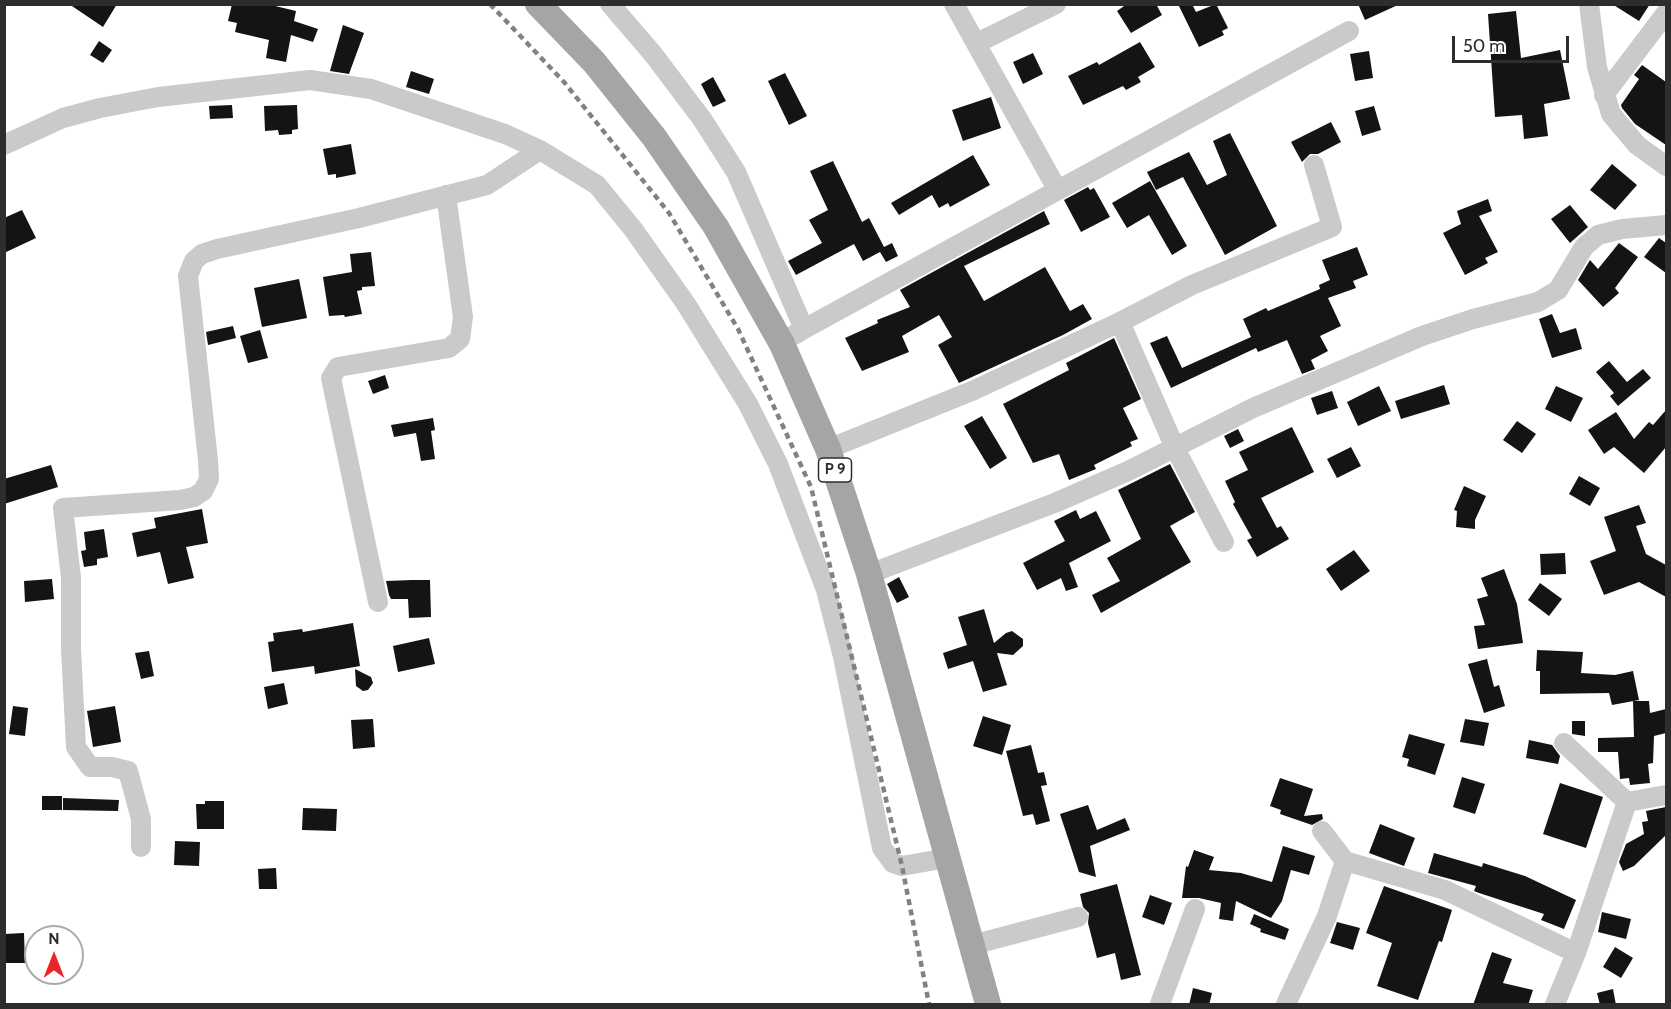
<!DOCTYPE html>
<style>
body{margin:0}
#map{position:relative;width:1671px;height:1009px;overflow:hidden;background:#fff;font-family:Cabin,sans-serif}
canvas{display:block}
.frame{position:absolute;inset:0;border:6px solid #2d2d2d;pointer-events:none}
.north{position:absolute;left:24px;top:925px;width:60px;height:60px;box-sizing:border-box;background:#fff;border:2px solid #ababab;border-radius:50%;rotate:0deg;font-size:16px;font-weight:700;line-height:24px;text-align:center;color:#2d2d2d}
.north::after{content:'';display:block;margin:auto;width:21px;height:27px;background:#ed2529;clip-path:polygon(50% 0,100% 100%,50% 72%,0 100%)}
.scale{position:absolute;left:1452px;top:36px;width:117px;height:27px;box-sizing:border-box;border:3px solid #2d2d2d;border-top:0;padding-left:8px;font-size:18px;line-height:21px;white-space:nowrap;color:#2d2d2d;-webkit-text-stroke:4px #fff;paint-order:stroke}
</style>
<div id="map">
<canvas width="1671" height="1009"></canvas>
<div class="frame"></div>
<div class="north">N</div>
<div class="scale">50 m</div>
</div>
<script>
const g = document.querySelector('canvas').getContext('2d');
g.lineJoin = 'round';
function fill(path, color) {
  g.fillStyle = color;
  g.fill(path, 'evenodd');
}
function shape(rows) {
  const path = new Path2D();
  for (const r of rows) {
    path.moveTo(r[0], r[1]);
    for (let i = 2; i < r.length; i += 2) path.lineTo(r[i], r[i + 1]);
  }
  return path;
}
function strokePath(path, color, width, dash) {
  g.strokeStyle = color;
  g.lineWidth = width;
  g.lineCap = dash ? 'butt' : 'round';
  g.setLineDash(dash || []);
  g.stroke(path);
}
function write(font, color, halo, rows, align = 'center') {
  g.font = font + ' Cabin,sans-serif';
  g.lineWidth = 6;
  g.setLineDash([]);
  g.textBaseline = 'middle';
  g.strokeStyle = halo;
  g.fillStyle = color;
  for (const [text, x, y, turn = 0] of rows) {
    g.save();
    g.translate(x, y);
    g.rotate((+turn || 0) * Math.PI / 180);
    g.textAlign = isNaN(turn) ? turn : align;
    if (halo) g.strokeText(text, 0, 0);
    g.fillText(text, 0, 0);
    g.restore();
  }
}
fill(shape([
 [69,4,117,4,103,27],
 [232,4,267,4,296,11,294,21,318,29,313,42,291,35,286,62,266,58,269,40,235,32,237,23,228,21],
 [1127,4,1156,4,1162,15,1131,33,1117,11],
 [1178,4,1192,4,1196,12,1216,4,1228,28,1222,31,1224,35,1199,47],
 [1358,4,1400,4,1365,20],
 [1612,4,1650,4,1639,21],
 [1516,11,1521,58,1560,50,1570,99,1544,104,1548,136,1524,139,1522,115,1495,117,1488,14],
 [343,25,364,33,349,74,330,71],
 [99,41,112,50,103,63,90,55],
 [1140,42,1155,67,1138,77,1141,82,1126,90,1123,86,1083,105,1068,76,1097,62,1099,65],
 [1369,51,1373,78,1355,81,1350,54],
 [1033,53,1043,74,1023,84,1013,62],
 [1642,65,1666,82,1666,145,1635,124,1622,108,1621,105,1639,79,1634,75],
 [411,71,434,79,429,94,406,87],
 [785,73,807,116,789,125,768,81],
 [713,77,726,101,713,107,701,84],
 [991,97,1001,128,963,141,952,110],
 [232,105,233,118,210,119,209,106],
 [297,105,298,129,292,130,292,134,279,135,278,130,265,131,264,106],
 [1374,106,1381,130,1362,136,1355,111],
 [1331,122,1341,142,1318,154,1310,154,1302,162,1291,142],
 [1230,133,1277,226,1225,255,1183,177,1156,190,1147,172,1189,152,1207,185,1227,175,1213,141],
 [351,144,356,174,336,178,336,174,328,175,323,149],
 [973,155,990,185,950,207,948,203,939,208,932,195,899,215,891,203],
 [833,161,862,222,869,218,884,247,892,243,898,256,886,262,880,252,863,261,854,244,796,275,788,261,822,243,809,220,828,210,810,171],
 [1612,164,1637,185,1615,210,1590,190],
 [1150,181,1187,246,1172,255,1149,215,1127,228,1112,203],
 [1088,187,1090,190,1094,188,1110,217,1081,232,1064,200],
 [1488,199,1492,211,1479,216,1498,252,1485,258,1488,263,1465,275,1443,233,1461,224,1457,211],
 [1570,205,1588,227,1570,243,1551,219],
 [22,210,36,238,4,253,4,218],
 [1044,211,1050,224,964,266,984,301,1045,267,1070,311,1083,304,1092,319,1063,335,959,383,938,345,952,337,939,315,902,336,909,352,862,371,845,338,878,323,877,320,910,307,900,290],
 [1659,238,1666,243,1666,273,1644,257],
 [1619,243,1638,257,1615,288,1619,293,1603,307,1578,280,1590,260,1598,269],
 [1357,247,1368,275,1353,281,1356,288,1328,298,1341,326,1320,336,1328,351,1311,360,1315,369,1302,374,1287,340,1258,352,1256,348,1171,388,1150,343,1167,336,1182,368,1251,337,1243,319,1266,308,1268,311,1320,289,1319,285,1330,280,1322,260],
 [371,252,375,286,362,287,362,290,357,291,362,314,345,317,344,315,329,316,323,277,352,272,350,254],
 [299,279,307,318,262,327,254,288],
 [1552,314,1560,333,1576,328,1582,349,1552,358,1539,319],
 [233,326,236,338,208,345,206,332],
 [260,330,268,358,248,363,240,336],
 [1114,338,1141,399,1123,408,1138,439,1130,442,1132,446,1094,465,1096,469,1069,480,1059,454,1033,463,1003,404,1069,370,1066,363],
 [1609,361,1627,382,1643,369,1651,378,1618,406,1610,396,1614,393,1596,372],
 [385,375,389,388,373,394,368,381],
 [1444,385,1450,404,1401,419,1395,401],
 [1379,386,1391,411,1358,426,1347,402],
 [1556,386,1583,398,1571,422,1545,409],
 [1332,391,1338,408,1317,415,1311,398],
 [1666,410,1666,447,1644,473,1614,447,1604,454,1588,430,1616,412,1634,439,1649,422,1653,425],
 [982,416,1007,458,990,469,964,426],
 [433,418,435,430,431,431,435,459,421,461,416,433,394,437,391,425],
 [1517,421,1536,434,1522,453,1503,440],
 [1292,427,1314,472,1261,498,1277,528,1281,526,1289,539,1257,557,1247,540,1252,538,1233,504,1235,502,1225,481,1248,470,1239,452],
 [1238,429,1244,441,1230,448,1224,436],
 [1351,447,1361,466,1337,478,1327,459],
 [1170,464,1195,512,1170,526,1191,562,1101,613,1092,595,1120,581,1107,558,1141,539,1118,490],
 [51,465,58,487,4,504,4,479],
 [1579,476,1600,488,1590,506,1569,494],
 [1464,486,1486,496,1475,520,1475,529,1456,527,1457,511,1454,510],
 [1639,505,1646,523,1636,526,1646,554,1666,565,1666,597,1639,582,1604,595,1590,561,1616,551,1604,517],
 [202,509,208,543,186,547,194,578,168,584,160,552,137,557,132,533,156,528,154,518],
 [1076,510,1080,519,1096,511,1111,541,1069,563,1078,587,1066,591,1061,578,1037,590,1023,563,1065,541,1054,521],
 [104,529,108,557,97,559,97,565,84,567,81,551,86,550,84,532],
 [1354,550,1370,571,1341,591,1326,569],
 [1565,553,1566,574,1541,575,1540,554],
 [1504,569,1517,604,1523,643,1478,649,1474,626,1485,625,1477,599,1488,596,1481,578],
 [899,577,909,597,897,603,887,584],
 [52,579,54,599,25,602,24,581],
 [412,580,430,580,431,617,409,618,408,599,391,599,389,595,386,581],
 [1540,583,1562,599,1549,616,1528,600],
 [984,609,994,643,1006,633,1012,631,1023,639,1023,646,1013,655,997,653,1007,685,983,692,973,661,948,669,943,653,967,645,958,617],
 [353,623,360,666,315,674,314,666,272,672,268,642,274,641,273,633,302,629,303,632],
 [429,638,435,664,398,672,393,646],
 [1537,650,1583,652,1581,673,1615,675,1633,671,1639,700,1612,705,1609,693,1540,694,1540,671,1536,671],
 [149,651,154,676,141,679,135,653],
 [1487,659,1494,687,1499,685,1505,706,1484,713,1468,664],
 [355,669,371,677,373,683,368,690,363,691,356,686],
 [284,683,288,704,268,709,264,687],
 [1633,701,1649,701,1650,713,1666,709,1666,733,1654,736,1653,763,1648,764,1650,783,1630,785,1629,778,1620,779,1618,752,1598,752,1598,738,1634,737],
 [13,706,28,708,25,736,9,734],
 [115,706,121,742,93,747,87,711],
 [983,716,1011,725,1002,755,973,746],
 [373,719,375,747,353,749,351,720],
 [1465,719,1489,723,1484,746,1460,742],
 [1572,721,1585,721,1585,736,1572,734],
 [1409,734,1445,744,1435,775,1407,766,1409,759,1402,757],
 [1529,740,1552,745,1560,756,1558,764,1526,758],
 [1031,745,1038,773,1044,772,1047,785,1041,786,1050,821,1036,825,1033,814,1023,816,1006,751],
 [1462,777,1485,784,1475,814,1453,807],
 [1280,778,1313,789,1304,816,1322,814,1323,819,1312,825,1280,814,1281,810,1270,806],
 [1560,783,1603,797,1586,848,1543,834],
 [42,796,62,796,62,810,42,810],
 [63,798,119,800,118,811,63,810],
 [205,801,224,801,224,829,197,829,196,804,205,804],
 [1088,805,1097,830,1125,818,1130,830,1090,846,1096,877,1079,872,1060,814],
 [1666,807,1666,835,1634,866,1623,871,1619,862,1626,844,1644,834,1642,822,1648,821,1646,811],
 [303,808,337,809,336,831,302,830],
 [1380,824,1415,838,1404,866,1369,853],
 [175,841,200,842,199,866,174,865],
 [1283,846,1315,856,1309,875,1291,870,1282,901,1271,918,1236,901,1233,921,1219,919,1221,903,1199,898,1182,898,1186,866,1188,867,1194,850,1214,857,1209,870,1241,873,1272,882],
 [1434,853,1482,867,1483,863,1525,876,1576,900,1564,929,1541,920,1544,914,1479,893,1474,891,1476,886,1428,873],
 [276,868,277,889,259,889,258,869],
 [1117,884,1141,975,1121,980,1115,953,1097,958,1088,923,1089,913,1083,907,1080,894],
 [1384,886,1452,910,1442,942,1439,941,1418,1000,1377,986,1392,943,1366,933],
 [1150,895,1172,903,1164,925,1142,917],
 [1602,912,1631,919,1626,939,1598,932],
 [1254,914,1289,929,1285,940,1260,932,1261,929,1250,924],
 [1337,922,1360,928,1353,950,1330,943],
 [24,933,25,963,4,963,4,934],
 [1615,947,1633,958,1621,978,1603,967],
 [1492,952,1512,959,1503,983,1533,990,1528,1005,1473,1005],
 [1193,988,1212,993,1209,1005,1189,1005],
 [1613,989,1616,1005,1600,1005,1597,993]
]), '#141414');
strokePath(shape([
 [610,4,653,54,702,119,736,172,804,329,794,335],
 [954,4,1057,189],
 [1589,4,1597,67,1611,114,1637,145,1666,166],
 [977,43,1056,4],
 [1604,95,1666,13],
 [4,145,63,118,100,108,158,97,310,80,371,89,505,134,540,150,597,185,633,229,686,304,748,404,778,464,826,590,843,657,882,848,893,863,902,866,947,858],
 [1120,322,1175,448,1224,542],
 [804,329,1349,31],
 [828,449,972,391,1120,322,1192,285,1332,227,1314,165],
 [869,574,1057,502,1128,471,1253,408,1422,336,1473,319,1538,302,1558,290,1584,247,1598,235,1622,229,1666,225],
 [378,602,331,378,338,367,449,348,460,339,463,317,446,195],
 [1627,802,1666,795],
 [141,847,141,819,128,771,112,767,90,767,76,747,71,649,71,578,63,508,180,500,194,497,203,491,209,479,208,460,188,276,194,261,202,254,217,249,359,218,487,185,540,150],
 [1345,861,1445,890,1576,953],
 [972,945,1078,917],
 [1160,1004,1195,909],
 [1286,1004,1327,916,1345,861,1322,831],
 [1555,1004,1576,953,1627,802,1564,743]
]), '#cacaca', 20);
strokePath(shape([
 [538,4,594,62,654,137,716,227,782,344,828,449,869,574,988,1004]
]), '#a5a5a5', 26);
strokePath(shape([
 [490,4,564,82,669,213,738,329,811,487,902,866,929,1004]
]), '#828282', 4.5, [6, 4.5]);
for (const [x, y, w] of [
 [835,470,33]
]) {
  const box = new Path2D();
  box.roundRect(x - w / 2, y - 12, w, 24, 4.5);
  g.fillStyle = '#fff';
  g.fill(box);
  strokePath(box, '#2d2d2d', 1.5);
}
write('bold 15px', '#2d2d2d', null, [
 ["P 9",835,470]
]);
</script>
